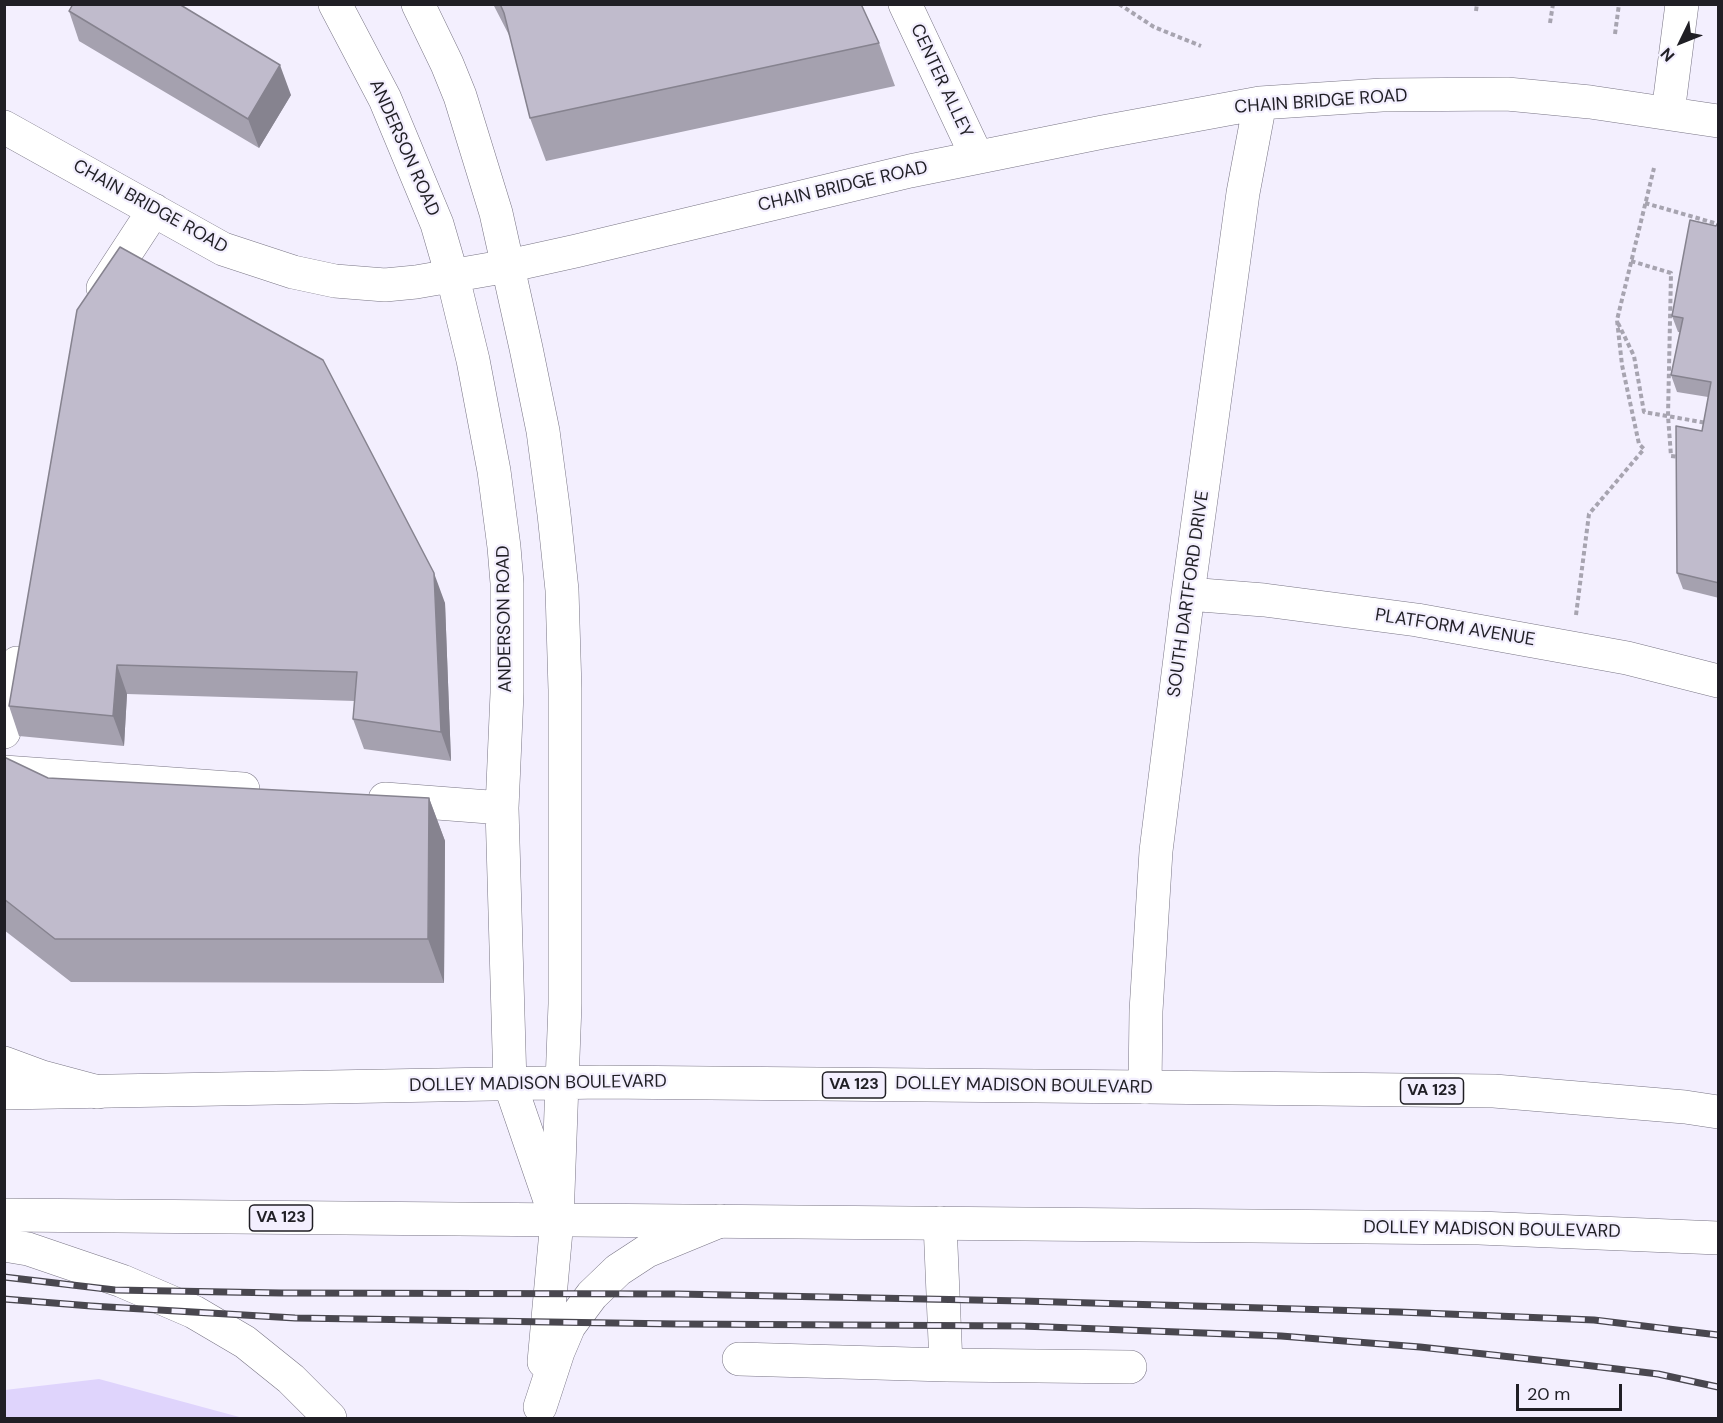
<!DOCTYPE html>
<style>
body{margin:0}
#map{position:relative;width:1723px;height:1423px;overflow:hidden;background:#f3effe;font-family:"DM Sans",sans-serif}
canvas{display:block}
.frame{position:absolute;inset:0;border:6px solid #201f25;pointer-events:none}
.north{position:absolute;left:1651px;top:12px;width:60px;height:60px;-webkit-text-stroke:4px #f3effe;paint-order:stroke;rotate:227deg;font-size:16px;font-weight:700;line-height:24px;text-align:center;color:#201f25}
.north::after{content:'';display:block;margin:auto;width:21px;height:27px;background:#201f25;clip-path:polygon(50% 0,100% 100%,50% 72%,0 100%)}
.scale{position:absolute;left:1516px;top:1384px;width:106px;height:27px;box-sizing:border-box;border:3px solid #201f25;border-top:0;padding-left:8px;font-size:18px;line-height:21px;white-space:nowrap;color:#201f25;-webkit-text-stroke:4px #f3effe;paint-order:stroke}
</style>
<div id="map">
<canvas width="1723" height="1423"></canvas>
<div class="frame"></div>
<div class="north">N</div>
<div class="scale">20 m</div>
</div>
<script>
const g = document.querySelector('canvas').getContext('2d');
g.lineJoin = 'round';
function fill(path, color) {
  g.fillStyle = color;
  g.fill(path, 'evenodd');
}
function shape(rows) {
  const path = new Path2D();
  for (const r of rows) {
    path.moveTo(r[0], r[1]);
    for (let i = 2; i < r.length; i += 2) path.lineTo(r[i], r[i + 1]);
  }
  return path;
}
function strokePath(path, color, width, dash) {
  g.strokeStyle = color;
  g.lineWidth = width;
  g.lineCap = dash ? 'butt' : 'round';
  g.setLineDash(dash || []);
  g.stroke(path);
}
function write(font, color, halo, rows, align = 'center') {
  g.font = font + ' "DM Sans",sans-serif';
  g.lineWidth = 4.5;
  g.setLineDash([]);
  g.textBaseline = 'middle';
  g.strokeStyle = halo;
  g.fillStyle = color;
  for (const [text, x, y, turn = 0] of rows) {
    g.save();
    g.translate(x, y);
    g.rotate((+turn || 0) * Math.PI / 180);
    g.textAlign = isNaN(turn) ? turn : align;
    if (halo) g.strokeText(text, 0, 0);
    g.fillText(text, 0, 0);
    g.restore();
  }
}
fill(shape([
 [99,1379,243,1418,244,1418,5,1418,5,1390]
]), '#dfd4fc');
const minor = shape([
 [335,4,385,99,437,224,455,286,473,360,494,471,504,547,507,583,507,693,502,808,510,1084,556,1218],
 [418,4,447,64,460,96,496,213,526,348,543,431,554,514,562,590,565,690,565,1004,562,1083],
 [905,4,977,157],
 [1668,113,1682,4],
 [4,127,223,249,293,272,335,281,385,285,416,282,508,266,576,251,910,171,1103,132,1260,103,1382,95,1507,94,1590,102,1718,121],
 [103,288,154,210],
 [1188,594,1264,600,1417,620,1627,658,1718,681],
 [4,732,17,663],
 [4,772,243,789],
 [385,799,502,808],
 [1145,1087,1146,1011,1156,851,1188,594,1243,193,1260,103],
 [940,1223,946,1365],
 [739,1359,946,1365,1130,1367]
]);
const major = shape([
 [4,1093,601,1082,1145,1087,1494,1091,1685,1107,1718,1112],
 [4,1215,1479,1228,1718,1238],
 [557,1220,562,1083]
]);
const highway = shape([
 [4,1063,42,1077,98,1092],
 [4,1245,28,1249,122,1281,194,1312,245,1342,291,1379,330,1418],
 [544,1362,557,1220],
 [540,1407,558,1352,569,1326,592,1295,618,1270,647,1251,720,1221]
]);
strokePath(minor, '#797585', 34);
strokePath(major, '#797585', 34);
strokePath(highway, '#797585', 34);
strokePath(shape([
 [1119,4,1154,27,1201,46],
 [1476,11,1477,4],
 [1550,23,1553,4],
 [1615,34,1619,4],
 [1645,203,1718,224],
 [1631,261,1671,273,1668,416,1671,456,1681,457],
 [1618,323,1634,356,1644,412,1707,423],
 [1576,615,1589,514,1644,449,1639,444,1622,365,1617,320,1654,168]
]), '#a7a4b0', 4, [4.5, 3]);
strokePath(minor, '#fff', 33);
strokePath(major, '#fff', 33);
strokePath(highway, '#fff', 33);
const rail = shape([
 [4,1277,115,1290,281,1293,678,1294,1023,1301,1399,1312,1594,1320,1718,1335],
 [4,1299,91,1306,295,1318,677,1324,1022,1326,1281,1336,1420,1347,1584,1365,1658,1374,1718,1387]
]);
strokePath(rail, '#49474f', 7);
strokePath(rail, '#f3effe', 4.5, [14]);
fill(shape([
 [493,4,861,4,879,43,895,86,546,161,530,118,510,37],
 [69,11,291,95,259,148,79,41],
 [1719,220,1719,598,1683,589,1677,573,1708,397,1677,392,1671,375,1680,332,1678,332,1672,316],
 [77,310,445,603,451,761,364,749,353,719,355,701,127,694,124,746,19,736,9,706],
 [4,757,48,778,429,798,445,841,444,983,71,982,4,930]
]), '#a5a1af');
fill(shape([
 [280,65,291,95,259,148,248,119],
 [434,573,445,603,451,761,441,732],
 [117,665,127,694,124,746,113,716],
 [429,798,445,841,444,983,428,939]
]), '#86838f');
const building = shape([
 [73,4,179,4,280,65,248,119,69,11,73,4],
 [500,4,861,4,879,43,530,118,504,13,500,4],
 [1690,220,1716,226,1719,220,1719,583,1677,573,1676,426,1702,431,1711,382,1671,375,1683,318,1672,316,1690,220],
 [120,247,323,360,434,573,441,732,353,719,357,672,117,665,113,716,9,706,77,310,120,247],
 [4,757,48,778,429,798,428,939,55,939,4,899,4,757]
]);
fill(building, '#c0bbcc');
strokePath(building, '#86838f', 1.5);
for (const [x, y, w] of [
 [854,1085,63],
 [1432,1091,63],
 [281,1218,63]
]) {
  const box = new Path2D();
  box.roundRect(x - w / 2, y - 13, w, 26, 4.5);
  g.fillStyle = '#f3effe';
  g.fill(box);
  strokePath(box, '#201f25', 1.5);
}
write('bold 16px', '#201f25', null, [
 ["VA 123",854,1085],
 ["VA 123",1432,1091],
 ["VA 123",281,1218]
]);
write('18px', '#201f25', '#f3effe', [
 ["CENTER ALLEY",941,81,65],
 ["CHAIN BRIDGE ROAD",1321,102,-4],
 ["ANDERSON ROAD",404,148,66],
 ["CHAIN BRIDGE ROAD",843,187,-13],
 ["CHAIN BRIDGE ROAD",150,207,29],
 ["SOUTH DARTFORD DRIVE",1189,594,-82],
 ["ANDERSON ROAD",505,619,-91],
 ["PLATFORM AVENUE",1455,628,9],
 ["DOLLEY MADISON BOULEVARD",538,1084,-1],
 ["DOLLEY MADISON BOULEVARD",1024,1086,1],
 ["DOLLEY MADISON BOULEVARD",1492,1230,1]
]);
</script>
